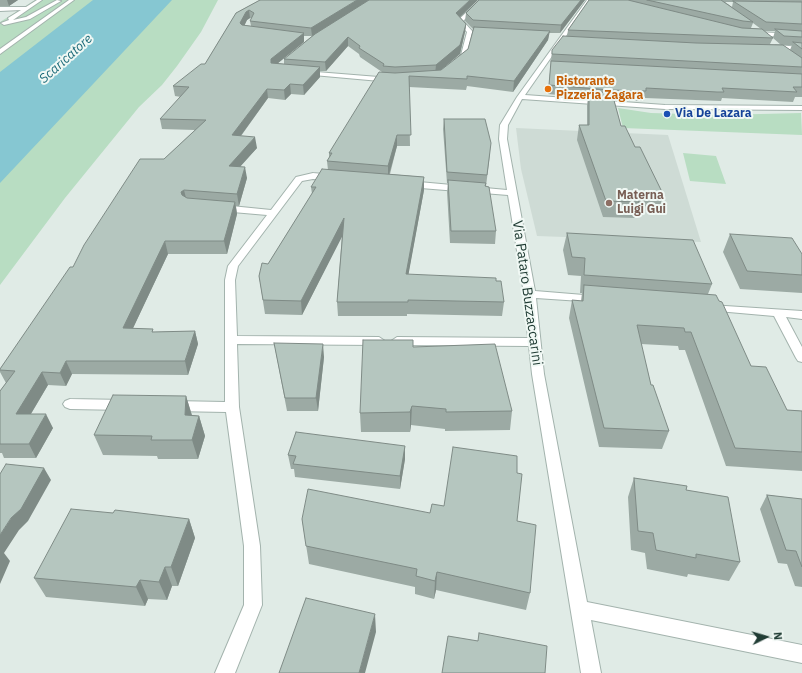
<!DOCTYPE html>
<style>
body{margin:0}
#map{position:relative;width:802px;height:673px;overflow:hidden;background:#e0ebe6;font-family:"IBM Plex Sans",sans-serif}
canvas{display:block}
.north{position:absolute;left:746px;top:617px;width:40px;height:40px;-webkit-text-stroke:3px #f0f8f4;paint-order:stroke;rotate:85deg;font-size:11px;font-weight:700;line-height:16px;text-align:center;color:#203c34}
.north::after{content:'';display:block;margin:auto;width:14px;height:18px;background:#203c34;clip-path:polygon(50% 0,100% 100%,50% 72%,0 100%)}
</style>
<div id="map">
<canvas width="802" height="673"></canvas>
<div class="north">N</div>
</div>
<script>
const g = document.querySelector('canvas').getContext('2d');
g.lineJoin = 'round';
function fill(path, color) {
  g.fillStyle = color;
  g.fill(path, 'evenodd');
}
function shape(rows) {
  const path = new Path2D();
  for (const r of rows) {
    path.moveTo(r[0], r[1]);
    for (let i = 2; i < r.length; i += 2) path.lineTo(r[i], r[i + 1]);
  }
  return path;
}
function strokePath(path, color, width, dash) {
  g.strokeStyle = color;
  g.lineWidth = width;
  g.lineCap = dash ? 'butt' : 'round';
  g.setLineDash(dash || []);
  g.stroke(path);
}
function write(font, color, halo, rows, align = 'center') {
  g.font = font + ' "IBM Plex Sans",sans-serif';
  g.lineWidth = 4;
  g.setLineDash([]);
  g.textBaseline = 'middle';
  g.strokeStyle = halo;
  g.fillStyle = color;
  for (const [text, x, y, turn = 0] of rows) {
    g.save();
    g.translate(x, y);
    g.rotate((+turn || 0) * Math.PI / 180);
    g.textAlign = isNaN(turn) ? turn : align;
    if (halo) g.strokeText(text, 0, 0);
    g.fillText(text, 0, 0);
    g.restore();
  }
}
fill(shape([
 [516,128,668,135,701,242,537,236,521,169]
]), '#cedbd5');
fill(shape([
 [35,0,218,0,201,32,177,66,162,85,139,107,65,198,0,285,0,22],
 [618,108,651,113,720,115,801,113,802,135,623,128],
 [683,153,716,156,726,184,690,181]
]), '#b8ddc2');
fill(shape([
 [93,0,172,0,0,183,0,72]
]), '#86c7d2');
const minor = shape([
 [37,0,42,0,13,20,26,17,57,0,61,1,30,19,4,25,1,23,9,20,8,18,21,10,0,11,0,7,26,7,37,0],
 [69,0,74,0,0,54,0,49,69,0],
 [480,0,485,0,463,21,473,32,467,56,458,64,454,64,454,62,461,55,467,32,457,21,480,0],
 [587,0,591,0,525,95,665,105,802,106,802,110,665,109,522,99,508,125,507,139,535,291,596,296,602,299,596,302,536,298,544,374,587,602,802,645,802,663,591,620,601,673,581,673,532,374,529,346,397,345,391,341,397,337,528,338,524,294,508,195,408,187,404,184,408,181,507,190,499,139,500,125,517,97,587,0],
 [754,32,802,34,802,38,752,35,754,32],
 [776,45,802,47,802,51,774,48,774,46,776,45],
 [304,71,391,78,394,80,391,82,302,74,302,72,304,71],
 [313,173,334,175,338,178,334,181,313,179,302,181,238,266,235,280,237,336,379,337,385,341,379,345,237,344,239,407,260,546,262,605,235,673,215,673,244,605,244,546,226,412,173,411,168,409,166,406,168,403,173,401,225,402,225,280,228,266,267,215,221,211,216,208,221,205,271,210,296,177,313,173],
 [710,305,802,311,802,319,786,317,802,347,802,362,798,361,796,358,774,316,706,310,704,308,706,306,710,305],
 [70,399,125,400,130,402,132,405,130,408,125,410,70,409,65,407,63,404,65,401,70,399]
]);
strokePath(minor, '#a3b3ad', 2);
fill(minor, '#fff');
fill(shape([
 [0,0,18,0,9,6,0,6],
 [260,0,460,17,466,24,465,32,460,54,441,70,468,49,473,29,465,21,466,13,479,0,585,0,560,33,549,33,548,40,513,92,467,86,466,90,409,87,410,146,397,146,390,174,424,177,424,190,408,275,496,281,504,302,502,316,407,314,407,316,338,316,337,302,342,235,302,315,265,314,259,276,268,264,312,194,311,187,328,170,327,161,329,158,329,153,382,72,360,57,359,54,348,46,326,71,320,71,320,77,304,95,291,94,285,100,268,98,241,136,257,148,240,166,247,178,239,206,236,206,237,214,227,254,168,254,133,328,154,332,195,331,198,344,188,375,72,374,66,386,48,385,31,414,53,428,36,458,4,458,2,453,0,453,0,391,6,383,0,372,0,369,73,267,164,159,195,130,162,129,160,119,181,97,175,96,173,86,205,64,236,13],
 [250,18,252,19,250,21,251,26,244,25,247,20],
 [304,36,312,36,284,59,284,64,278,63,304,42],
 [589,0,802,0,802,97,795,97,793,102,722,98,721,101,645,98,644,101,614,100,621,126,635,147,663,194,659,211,637,210,635,218,603,217,577,140,579,125,587,125,587,105,588,98,548,94,552,50,567,36,568,30],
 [725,2,733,2,732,7],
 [753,23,761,29,751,28],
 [764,31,775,31,773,38],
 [773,38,781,45,770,44],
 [783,45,792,45,790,50],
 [444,119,490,154,486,186,496,231,495,244,450,243,447,192,448,183,447,183,443,129],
 [567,233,712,284,708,294,719,301,751,366,787,410,802,411,802,471,726,466,685,350,679,350,678,346,641,344,651,385,669,431,662,449,599,447,569,318,572,300,581,301,582,293,580,293,581,276,568,275,563,250],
 [730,234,802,254,802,293,740,289,723,252],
 [274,343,324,357,318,411,287,411],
 [413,347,512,411,510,430,445,431,445,429,411,425,410,432,361,432,360,413],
 [186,396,192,415,199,416,205,436,198,459,158,459,157,456,103,455,94,435],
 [405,446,405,459,400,489,295,477,294,469,291,469,288,455],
 [634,478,686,490,740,562,729,581,688,574,687,577,647,569,645,553,631,550,628,497],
 [767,495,802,499,802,587,795,586,787,564,778,563,760,509],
 [430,513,517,521,530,593,526,610,436,590,434,599,415,594,415,587,309,564,302,519],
 [189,519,195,538,178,586,172,586,167,600,148,599,145,606,46,597,34,578]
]), '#9caaa4');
fill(shape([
 [7,0,18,0,9,6],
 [357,0,370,0,312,36,311,28],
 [470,0,478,0,456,21,456,13],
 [581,0,585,0,560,33,561,25],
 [249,10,250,18,247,20,242,31,240,23,246,12],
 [466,24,465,32,460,54,435,75,436,65],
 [550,31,548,40,513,92,514,81],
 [304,33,304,42,272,68,271,63,271,59],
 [348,37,348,46,326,71,325,62],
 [320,67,320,77,304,95,303,85],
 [290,84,291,94,285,100,284,90],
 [267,89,268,98,234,145,232,135],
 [397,135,397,146,388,178,388,166],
 [255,137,257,148,231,177,229,166],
 [245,167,247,178,239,206,237,194],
 [424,177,424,190,406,288,406,274],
 [184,190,187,202,184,206,181,192],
 [235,202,237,214,227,254,224,241],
 [344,218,345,231,302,315,301,301],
 [165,241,168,254,127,341,123,328],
 [195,331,198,344,188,375,185,361],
 [323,344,324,357,318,411,316,398],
 [66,361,72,374,66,386,60,373],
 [42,372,48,385,23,427,16,414],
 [186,396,192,416,185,415],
 [412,406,411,425,410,432,410,412],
 [46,414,53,428,36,458,29,444],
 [199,416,205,436,198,459,192,440],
 [405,446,405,459,400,489,400,476],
 [44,468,51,480,28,521,19,530,4,553,10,561,0,584,0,535],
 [189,519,195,538,178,586,171,567],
 [165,567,172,586,167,600,159,582],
 [437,572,436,590,434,599,435,581],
 [140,580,148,599,145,606,136,587],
 [375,614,376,632,365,673,359,673]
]), '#7f8b86');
const building = shape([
 [260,0,357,0,311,28,250,21,254,13,249,10,246,12,240,23,242,25,304,33,271,59,271,63,320,67,303,85,290,84,284,90,267,89,232,135,255,137,229,166,245,167,237,194,184,190,181,192,182,195,187,198,235,202,224,241,165,241,123,328,153,329,152,332,195,331,185,361,66,361,60,373,42,372,16,414,46,414,29,444,0,444,0,391,15,371,0,370,0,369,70,267,73,267,84,245,140,159,164,159,206,120,160,119,189,87,173,86,201,64,205,64,236,13,260,0],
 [369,0,470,0,456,13,466,24,460,45,436,65,395,67,383,66,384,64,359,48,360,46,348,37,325,62,284,59,315,34,369,0],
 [479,0,581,0,561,25,473,20,466,13,479,0],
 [589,0,628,0,742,28,762,29,773,38,568,30,589,0],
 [647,0,721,0,753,22,743,21,647,0],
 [733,1,802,2,802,24,766,22,733,1],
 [474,27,550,31,514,81,467,76,467,79,409,76,411,135,397,135,388,166,327,161,332,153,329,153,379,72,395,73,441,70,468,49,474,27],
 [775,29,802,31,802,37,784,36,775,29],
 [563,36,696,43,783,45,802,58,802,67,552,54,552,50,563,36],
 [793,42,802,43,802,49,793,42],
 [551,61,802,74,802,87,793,87,797,92,722,88,724,92,717,92,646,88,646,91,610,90,549,85,551,61],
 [589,91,612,93,621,126,625,126,635,147,640,147,663,194,635,194,639,202,606,201,579,125,589,125,589,91],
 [444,119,485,119,491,143,487,175,447,172,444,119],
 [322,169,424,177,406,274,496,278,496,281,501,281,504,302,408,300,408,302,337,302,344,218,301,301,263,300,259,276,262,263,268,264,316,187,311,187,322,169],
 [448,180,486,183,485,186,489,187,496,231,451,231,448,180],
 [567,233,693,240,712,284,584,275,585,258,572,257,567,233],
 [730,234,792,238,802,254,802,275,747,271,730,234],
 [584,285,716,295,719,301,722,302,751,366,766,367,787,410,802,411,802,452,735,448,691,332,685,332,684,328,637,325,651,385,653,385,669,431,604,428,572,300,583,301,584,285],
 [363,340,413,340,413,347,495,344,512,411,446,412,446,409,412,406,410,412,360,413,363,340],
 [274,343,323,344,316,398,285,398,274,343],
 [113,395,186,396,185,415,199,416,192,440,151,440,152,436,94,435,113,395],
 [296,432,405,446,400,476,293,464,296,456,288,455,296,432],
 [453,447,517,456,517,473,522,474,517,521,536,525,530,593,437,572,435,581,416,576,417,569,306,546,302,519,308,489,430,513,432,504,444,506,453,447],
 [6,464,44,468,21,509,11,518,0,535,0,474,6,464],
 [634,478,687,486,686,490,728,497,740,562,696,554,696,558,656,550,653,533,638,531,634,478],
 [767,495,802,499,802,567,796,551,786,550,767,495],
 [71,509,113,513,115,510,189,519,171,567,165,567,159,582,140,580,136,587,34,578,71,509],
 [306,598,375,614,359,673,279,673,306,598],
 [479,633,547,646,545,673,442,673,448,636,478,641,479,633]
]);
fill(building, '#b5c6bf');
strokePath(building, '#7f8b86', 1);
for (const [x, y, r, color] of [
 [548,89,4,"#e8710a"],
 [667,114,4,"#1a4fb4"],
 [609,203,4,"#8d6e63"]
]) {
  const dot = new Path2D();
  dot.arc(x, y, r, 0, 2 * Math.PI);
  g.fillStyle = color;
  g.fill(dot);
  strokePath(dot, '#f0f8f4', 1.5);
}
write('bold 12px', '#c56008', '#f0f8f4', [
 ["Ristorante",556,82],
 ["Pizzeria Zagara",556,96]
], 'left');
write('bold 12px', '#164399', '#f0f8f4', [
 ["Via De Lazara",675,114]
], 'left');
write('bold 12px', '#785e54', '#f0f8f4', [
 ["Materna",617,196],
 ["Luigi Gui",617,210]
], 'left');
write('italic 13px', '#1a6978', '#f0f8f4', [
 ["Scaricatore",66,59,-42]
]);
write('14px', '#203c34', '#f0f8f4', [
 ["Via Pataro Buzzaccarini",527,293,82]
]);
</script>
